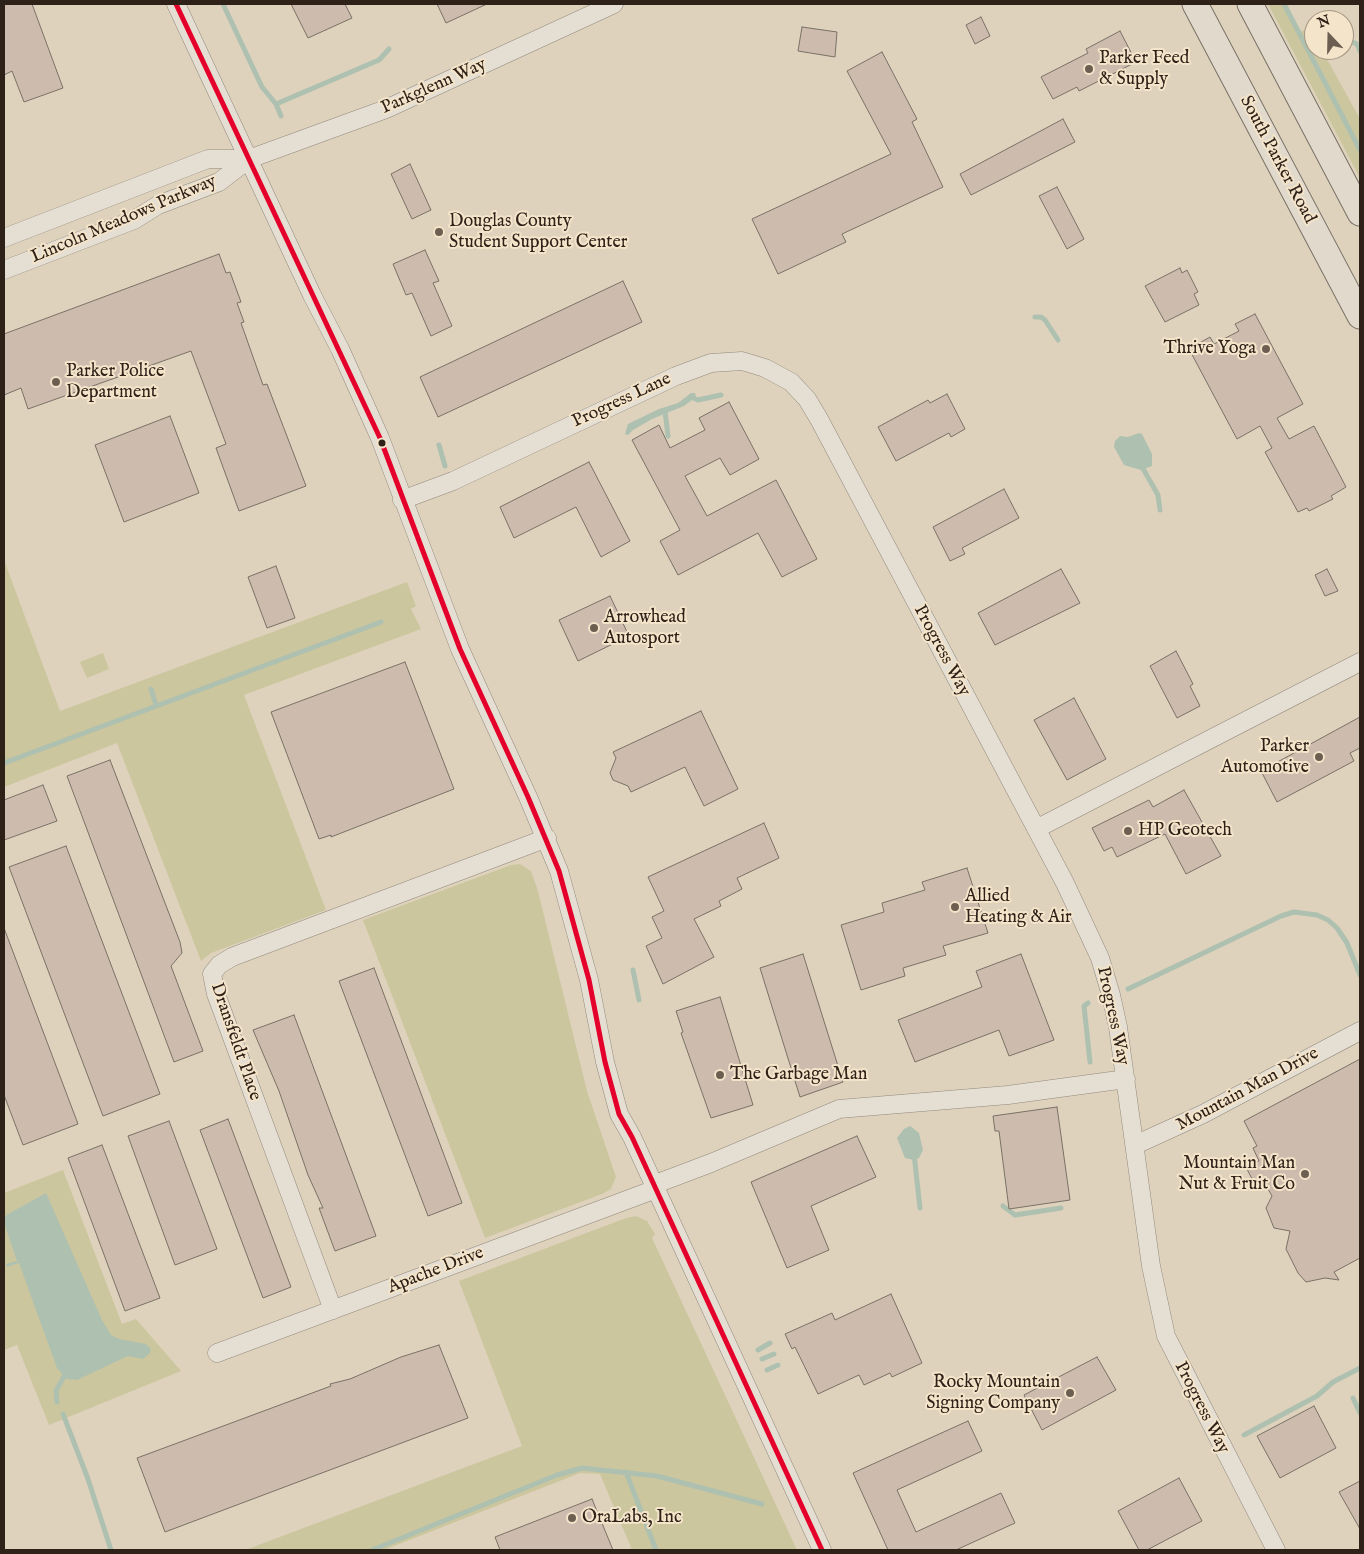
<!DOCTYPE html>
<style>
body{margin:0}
#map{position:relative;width:1364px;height:1554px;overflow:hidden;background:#ded2bc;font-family:"IM FELL English",serif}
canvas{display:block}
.frame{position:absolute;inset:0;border:5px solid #2e2118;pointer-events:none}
.north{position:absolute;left:1304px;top:10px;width:50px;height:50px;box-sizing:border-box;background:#f3e4ca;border:1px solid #a49683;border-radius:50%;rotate:339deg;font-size:14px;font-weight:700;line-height:20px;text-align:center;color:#2e2118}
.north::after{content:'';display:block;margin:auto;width:18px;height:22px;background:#6c5f51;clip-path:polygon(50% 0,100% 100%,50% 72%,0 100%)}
</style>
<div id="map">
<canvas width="1364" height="1554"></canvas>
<div class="frame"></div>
<div class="north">N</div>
</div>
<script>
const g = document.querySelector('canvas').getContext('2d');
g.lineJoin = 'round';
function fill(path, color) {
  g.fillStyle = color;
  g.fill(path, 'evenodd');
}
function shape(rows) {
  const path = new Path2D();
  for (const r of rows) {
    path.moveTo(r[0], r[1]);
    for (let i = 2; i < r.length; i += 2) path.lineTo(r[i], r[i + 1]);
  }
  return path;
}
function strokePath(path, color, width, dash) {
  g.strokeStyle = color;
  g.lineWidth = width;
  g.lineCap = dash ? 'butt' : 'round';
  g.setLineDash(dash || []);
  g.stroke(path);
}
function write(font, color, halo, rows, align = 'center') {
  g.font = font + ' "IM FELL English",serif';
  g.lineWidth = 4;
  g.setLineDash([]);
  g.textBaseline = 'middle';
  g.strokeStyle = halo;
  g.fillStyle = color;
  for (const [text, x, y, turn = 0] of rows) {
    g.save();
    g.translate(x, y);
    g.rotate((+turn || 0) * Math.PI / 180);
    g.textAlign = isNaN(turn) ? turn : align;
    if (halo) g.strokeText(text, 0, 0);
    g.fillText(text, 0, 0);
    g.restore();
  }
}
fill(shape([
 [1268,4,1284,4,1298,33,1310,27,1314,35,1314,50,1322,50,1360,119,1360,178],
 [4,560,60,711,407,582,416,606,411,609,421,629,244,695,326,910,211,953,201,961,117,743,4,787],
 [103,653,109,669,87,678,80,662],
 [520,864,531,871,538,891,587,1091,616,1177,611,1189,602,1194,485,1238,363,920,511,865],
 [63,1170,122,1324,136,1319,181,1371,49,1425,17,1345,4,1350,4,1193],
 [636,1216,647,1221,655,1234,652,1238,797,1550,632,1550,600,1474,580,1473,384,1550,245,1550,522,1446,459,1281,626,1218]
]), '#ccc69e');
fill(shape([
 [691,393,695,393,696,397,684,406,652,419,633,430,628,435,625,434,628,424,659,409,678,403],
 [1139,433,1142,434,1152,454,1152,466,1141,470,1124,465,1114,447,1115,441,1120,436,1128,437],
 [910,1126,919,1133,923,1150,919,1158,914,1160,905,1158,897,1138,904,1129],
 [46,1193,102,1320,111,1335,119,1339,146,1344,150,1348,151,1352,143,1359,128,1356,77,1380,67,1379,57,1368,19,1263,7,1267,6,1264,17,1261,4,1223,5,1217,8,1214]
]), '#aec0b0');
strokePath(shape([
 [223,4,262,87,276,104,281,116],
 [1284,4,1360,150],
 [1350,41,1357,44,1360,51],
 [276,104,379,60,389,49],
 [1035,317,1041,317,1045,320,1058,340],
 [691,397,698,400,721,395],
 [665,411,668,436],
 [439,445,445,466],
 [1141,465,1158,495,1160,510],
 [151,689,156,705],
 [4,763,381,622],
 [633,970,639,1000],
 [1128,989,1281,916,1294,912,1317,915,1328,920,1337,928,1347,943,1360,975],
 [1088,1003,1084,1006,1090,1062],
 [914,1154,920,1208],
 [1003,1206,1015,1215,1061,1208],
 [758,1350,770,1343],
 [762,1359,774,1354],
 [767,1370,778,1365],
 [1353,1398,1360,1413],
 [57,1402,56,1391,67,1371],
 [63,1414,88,1479,111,1550],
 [1244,1435,1317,1396,1333,1382,1360,1368],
 [626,1472,656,1550],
 [372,1550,557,1475,582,1468,657,1476,762,1504]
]), '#aec0b0', 5);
const building = shape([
 [4,4,32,4,63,88,24,102,12,71,4,75,4,4],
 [291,4,345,4,352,18,308,38,291,4],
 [437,4,487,4,446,23,437,4],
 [981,17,990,36,975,44,966,25,981,17],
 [802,27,837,32,835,57,798,51,802,27],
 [1120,31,1136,62,1079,91,1077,87,1053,99,1041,77,1088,53,1086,49,1120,31],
 [882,52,917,119,912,122,943,187,842,234,846,242,778,274,752,219,891,154,847,71,882,52],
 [1063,119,1075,142,971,195,960,174,1063,119],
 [410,164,431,210,412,219,391,174,410,164],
 [1057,187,1084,239,1067,249,1039,196,1057,187],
 [425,250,439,281,433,283,452,326,431,336,412,293,406,295,393,264,425,250],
 [219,254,226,273,230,272,241,302,237,303,244,322,241,323,263,385,267,384,306,486,239,511,216,448,226,444,191,351,28,409,21,388,4,395,4,334,219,254],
 [1180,268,1182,273,1187,270,1198,292,1194,294,1199,305,1165,322,1145,286,1180,268],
 [623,281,642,322,438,417,420,377,623,281],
 [1255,314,1303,404,1277,418,1289,439,1314,426,1346,487,1331,496,1333,499,1309,511,1307,508,1298,512,1265,452,1272,448,1260,426,1237,439,1189,349,1210,337,1214,344,1239,331,1235,324,1255,314],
 [947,394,965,429,951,437,949,433,896,461,878,427,928,400,930,403,947,394],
 [729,402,759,459,730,475,720,458,685,476,707,516,776,480,817,559,782,577,758,533,678,575,660,541,680,530,632,440,659,425,670,448,705,430,699,418,729,402],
 [170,416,199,493,124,522,95,445,170,416],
 [589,462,630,541,601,557,576,507,514,538,500,507,589,462],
 [1004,489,1019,518,962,548,965,554,950,561,933,527,1004,489],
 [276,566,295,618,267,628,248,577,276,566],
 [1061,569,1080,603,995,645,978,613,1061,569],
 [1327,569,1338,591,1325,596,1315,575,1327,569],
 [610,596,629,636,578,661,559,620,610,596],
 [1176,651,1193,684,1190,686,1200,706,1177,718,1150,666,1176,651],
 [405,662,454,789,331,837,331,835,319,839,271,712,405,662],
 [1074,698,1106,759,1067,780,1034,720,1074,698],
 [701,711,738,789,704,806,685,767,631,792,628,786,613,780,610,773,616,758,613,752,701,711],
 [1360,717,1360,748,1350,753,1354,761,1277,802,1261,771,1360,717],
 [110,760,180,942,182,953,171,966,203,1051,174,1062,67,776,110,760],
 [43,785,57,821,4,840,4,800,43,785],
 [1184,790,1221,856,1186,874,1165,834,1117,857,1112,847,1104,851,1092,828,1149,800,1153,807,1184,790],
 [764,823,779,858,737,878,742,889,719,901,721,906,694,919,714,957,663,984,646,946,662,938,652,917,664,911,648,877,764,823],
 [66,846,160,1094,103,1116,9,867,66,846],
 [967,868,988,933,943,946,946,955,903,968,905,976,861,990,841,925,884,912,882,903,925,890,922,882,967,868],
 [4,928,78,1124,23,1145,4,1095,4,928],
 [803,954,843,1082,800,1097,760,968,803,954],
 [1021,954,1054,1040,1009,1056,999,1030,915,1062,898,1020,982,987,976,971,1021,954],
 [374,968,462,1203,428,1216,339,981,374,968],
 [720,997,753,1105,711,1118,681,1033,683,1032,676,1011,720,997],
 [294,1015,376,1236,335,1251,319,1208,323,1208,308,1175,279,1091,253,1030,294,1015],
 [1360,1059,1360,1258,1334,1272,1339,1280,1325,1278,1306,1282,1298,1273,1286,1249,1290,1231,1274,1228,1266,1208,1272,1196,1264,1182,1254,1183,1246,1167,1259,1161,1253,1148,1257,1146,1244,1121,1360,1059],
 [1057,1107,1070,1200,1009,1209,999,1131,995,1131,993,1116,1057,1107],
 [228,1119,291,1287,263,1298,200,1130,228,1119],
 [169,1121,217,1249,175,1265,128,1136,169,1121],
 [857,1136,876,1177,811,1206,829,1250,787,1268,751,1182,857,1136],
 [102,1145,160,1298,125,1311,68,1158,102,1145],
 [891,1294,922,1363,892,1377,890,1373,864,1385,859,1375,818,1394,795,1347,792,1349,785,1334,832,1313,835,1320,891,1294],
 [439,1345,468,1418,165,1532,137,1458,331,1386,330,1384,350,1379,401,1357,439,1345],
 [1097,1357,1116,1390,1042,1430,1024,1395,1097,1357],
 [1314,1406,1336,1448,1280,1478,1257,1436,1314,1406],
 [968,1421,982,1451,897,1490,916,1532,1001,1493,1015,1523,956,1550,888,1550,853,1473,968,1421],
 [1179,1478,1202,1521,1147,1550,1139,1550,1118,1511,1179,1478],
 [1360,1481,1360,1529,1339,1492,1360,1481],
 [592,1499,613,1550,500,1550,495,1537,592,1499]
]);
fill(building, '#cdbcae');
strokePath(building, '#797166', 1);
const minor = shape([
 [176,4,312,295,340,349,380,438,460,649,528,797,559,871,589,980,605,1062,619,1114,632,1137,822,1550],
 [4,238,208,159,249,159],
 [4,270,134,220,158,205,219,182,249,159,386,109,614,4],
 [402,500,453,481,676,376,711,363,742,361,765,368,791,382,807,399,819,419,1065,883,1100,958,1111,995,1118,1027,1151,1266,1166,1336,1276,1550],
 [1036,829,1360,662],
 [1135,1145,1203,1114,1360,1031],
 [653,1185,711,1163,839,1109,1008,1095,1126,1079],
 [333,1310,216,994,212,974,219,965,232,957,547,838],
 [217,1353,656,1189]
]);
const highway = shape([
 [1195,4,1360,316],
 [1250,4,1360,213]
]);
strokePath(minor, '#92897c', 19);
strokePath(highway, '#797166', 27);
strokePath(minor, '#e5ded3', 18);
strokePath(highway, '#e0d9cc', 25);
strokePath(shape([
 [176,4,380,438,460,649,528,797,559,871,589,980,605,1062,619,1114,632,1137,822,1550]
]), '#e4002b', 5);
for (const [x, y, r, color] of [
 [1089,69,5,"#6c5f51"],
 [439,232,5,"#6c5f51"],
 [1266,349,5,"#6c5f51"],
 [56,382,5,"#6c5f51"],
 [382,443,4.5,"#2e2118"],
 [594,628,5,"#6c5f51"],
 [1319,757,5,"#6c5f51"],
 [1128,831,5,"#6c5f51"],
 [955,907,5,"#6c5f51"],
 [720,1075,5,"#6c5f51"],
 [1305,1174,5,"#6c5f51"],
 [1070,1393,5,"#6c5f51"],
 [572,1518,5,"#6c5f51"]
]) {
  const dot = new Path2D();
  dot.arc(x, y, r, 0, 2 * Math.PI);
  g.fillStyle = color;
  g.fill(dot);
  strokePath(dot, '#f3e4ca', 2);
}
write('18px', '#2e2118', '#f3e4ca', [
 ["Parker Feed",1099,59],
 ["& Supply",1099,80],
 ["Douglas County",449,222],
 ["Student Support Center",449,243],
 ["Thrive Yoga",1256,349,"right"],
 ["Parker Police",66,372],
 ["Department",66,393],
 ["Arrowhead",604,618],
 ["Autosport",604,639],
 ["Parker",1309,747,"right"],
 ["Automotive",1309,768,"right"],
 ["HP Geotech",1138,831],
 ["Allied",965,897],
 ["Heating & Air",965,918],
 ["The Garbage Man",730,1075],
 ["Mountain Man",1295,1164,"right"],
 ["Nut & Fruit Co",1295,1185,"right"],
 ["Rocky Mountain",1060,1383,"right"],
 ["Signing Company",1060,1404,"right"],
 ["OraLabs, Inc",582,1518]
], 'left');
write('18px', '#2e2118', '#f3e4ca', [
 ["Parkglenn Way",434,87,-24],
 ["South Parker Road",1277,160,62],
 ["Lincoln Meadows Parkway",124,220,-23],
 ["Progress Lane",622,401,-25],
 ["Progress Way",941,651,62],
 ["Progress Way",1112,1016,78],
 ["Dransfeldt Place",235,1042,71],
 ["Mountain Man Drive",1248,1090,-28],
 ["Apache Drive",436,1271,-21],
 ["Progress Way",1201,1408,63]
]);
</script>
